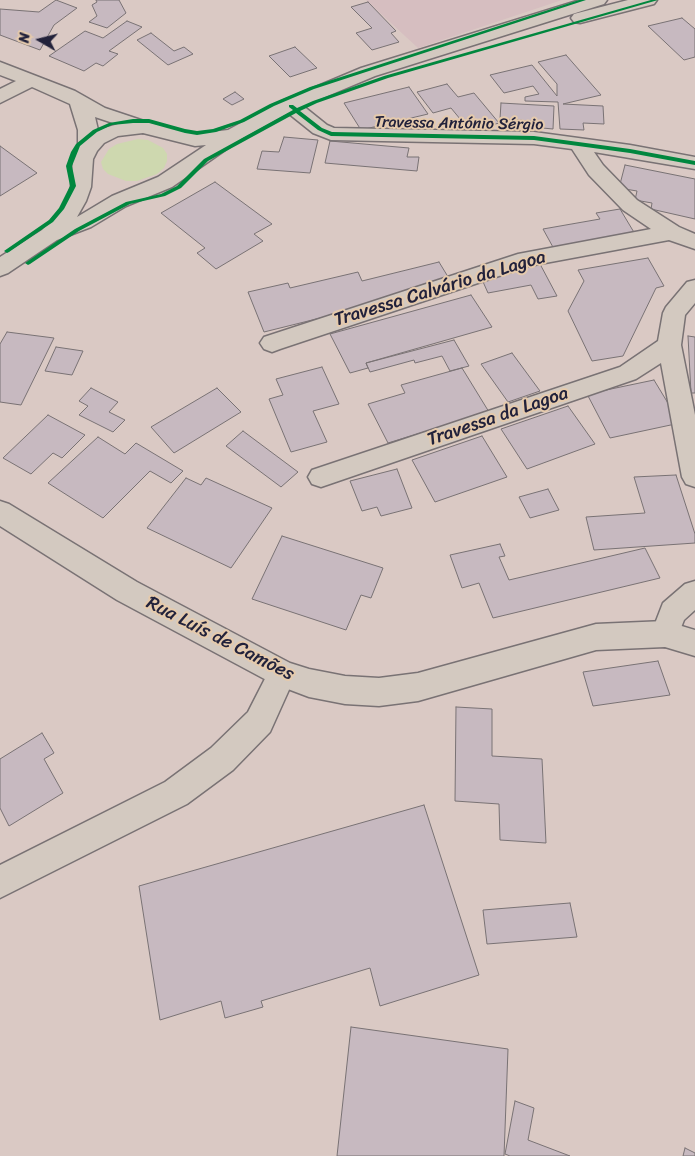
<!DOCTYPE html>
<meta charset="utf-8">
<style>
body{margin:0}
#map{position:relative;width:695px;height:1156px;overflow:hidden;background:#dac9c4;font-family:Sriracha,sans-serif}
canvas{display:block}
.north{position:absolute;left:15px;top:15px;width:50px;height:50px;-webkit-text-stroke:4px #e5caac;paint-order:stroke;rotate:278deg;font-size:14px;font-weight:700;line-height:20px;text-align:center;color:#22223b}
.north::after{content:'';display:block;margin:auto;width:18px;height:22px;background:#22223b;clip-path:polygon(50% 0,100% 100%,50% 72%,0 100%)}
</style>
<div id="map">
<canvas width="695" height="1156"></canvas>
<div class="north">N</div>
</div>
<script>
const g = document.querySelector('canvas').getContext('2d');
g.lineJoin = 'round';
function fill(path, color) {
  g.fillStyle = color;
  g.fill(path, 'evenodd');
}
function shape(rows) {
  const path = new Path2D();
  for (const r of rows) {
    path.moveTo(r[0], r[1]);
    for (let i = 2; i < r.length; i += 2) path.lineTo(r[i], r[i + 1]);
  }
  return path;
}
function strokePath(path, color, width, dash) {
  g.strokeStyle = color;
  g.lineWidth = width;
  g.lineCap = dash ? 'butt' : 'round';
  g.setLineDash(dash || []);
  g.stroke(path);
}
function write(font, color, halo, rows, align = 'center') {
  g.font = font + ' Sriracha,sans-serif';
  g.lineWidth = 4;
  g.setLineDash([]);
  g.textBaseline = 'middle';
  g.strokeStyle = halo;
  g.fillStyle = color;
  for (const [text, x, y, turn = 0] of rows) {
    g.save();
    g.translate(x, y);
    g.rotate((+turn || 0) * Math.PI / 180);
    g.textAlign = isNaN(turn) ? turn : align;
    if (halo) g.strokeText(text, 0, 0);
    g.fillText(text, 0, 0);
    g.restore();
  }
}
fill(shape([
 [366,0,562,0,418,48]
]), '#d6bec0');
fill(shape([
 [138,139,148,140,163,148,167,154,167,161,164,168,157,174,137,181,126,181,108,174,103,169,101,162,109,149,117,144]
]), '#ced8af');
const building = shape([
 [56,0,77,8,54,25,40,50,0,35,0,9,39,12,56,0],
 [96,0,119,0,126,13,107,28,89,22,97,16,92,5,97,2,96,0],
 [368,2,396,31,391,33,399,42,372,50,356,33,372,28,351,7,368,2],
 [682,18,695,29,695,57,684,60,648,26,682,18],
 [127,21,142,27,109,51,118,54,103,66,96,63,84,71,49,56,85,31,103,38,127,21],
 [151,33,174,51,184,47,193,54,168,65,137,40,151,33],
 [295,47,317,68,290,77,269,56,295,47],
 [566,55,601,95,563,104,603,106,604,124,583,123,584,130,560,129,558,102,525,101,525,97,539,94,533,86,504,93,490,75,532,65,557,96,557,84,538,62,566,55],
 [447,84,458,97,474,93,499,123,470,131,451,108,433,113,417,92,447,84],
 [409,87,428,114,361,130,344,103,409,87],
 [235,92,244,99,232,105,223,99,235,92],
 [501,103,554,106,553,129,532,127,532,121,500,119,501,103],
 [284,137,318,140,310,173,257,169,262,151,279,152,284,137],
 [330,141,409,148,407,157,419,157,417,171,325,163,330,141],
 [0,146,37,173,0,196,0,146],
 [625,165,695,179,695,219,651,209,652,203,635,200,637,191,619,188,625,165],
 [215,182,272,224,254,234,263,241,216,269,197,253,205,248,161,213,215,182],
 [620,209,635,234,554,249,543,229,600,219,596,213,620,209],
 [648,258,664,286,656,288,623,356,592,361,568,311,584,281,578,270,648,258],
 [439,262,453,285,264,332,248,292,288,283,290,288,358,272,362,281,439,262],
 [540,264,557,296,538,299,531,285,488,293,480,275,540,264],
 [471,295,492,327,366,363,368,368,350,373,330,334,471,295],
 [7,332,54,338,21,405,0,402,0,344,7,332],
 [688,336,695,337,695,393,691,393,688,336],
 [454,340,469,366,450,371,442,356,415,363,414,360,370,372,366,363,454,340],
 [56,347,83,351,72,375,45,371,56,347],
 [512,353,540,391,508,402,481,364,512,353],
 [322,367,339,404,313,411,327,442,291,452,269,399,283,395,276,379,322,367],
 [462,368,489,412,388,443,368,404,405,393,401,385,462,368],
 [654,380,680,423,610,438,587,394,654,380],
 [91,388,118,402,109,412,125,420,113,432,79,415,88,406,79,401,91,388],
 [217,388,241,412,174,453,151,427,217,388],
 [568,406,595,444,527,469,501,429,568,406],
 [48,415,85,435,62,458,53,453,31,474,3,458,48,415],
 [243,431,298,472,281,487,226,446,243,431],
 [482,436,507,477,435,502,412,460,482,436],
 [98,437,125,454,136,443,183,471,171,483,150,471,103,518,48,483,98,437],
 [397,469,412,508,381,516,377,507,362,511,350,481,397,469],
 [676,475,695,534,695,543,594,550,586,517,645,513,634,477,676,475],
 [186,478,201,485,206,478,272,508,231,568,147,528,186,478],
 [548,489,559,510,530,518,519,497,548,489],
 [282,536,383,568,371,598,361,595,346,630,252,599,282,536],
 [500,544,505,556,499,557,509,580,645,548,660,578,493,618,479,583,462,588,450,555,500,544],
 [658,661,670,695,593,706,583,672,658,661],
 [456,707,492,709,492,756,542,759,546,843,500,840,499,804,455,801,456,707],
 [42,733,54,753,44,759,63,793,9,826,0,808,0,759,42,733],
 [424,805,479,975,380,1006,370,968,261,1001,263,1007,225,1018,221,1001,160,1020,139,886,424,805],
 [570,903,577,937,487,944,483,910,570,903],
 [351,1027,508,1049,504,1156,337,1156,351,1027],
 [515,1101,534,1108,528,1140,570,1156,510,1156,505,1154,515,1101],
 [685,1148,695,1153,695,1156,683,1156,685,1148]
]);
fill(building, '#c7b9c0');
strokePath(building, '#797274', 1);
const minor = shape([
 [0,62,75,91,105,108,150,123,153,127,150,131,143,133,95,117,98,130,98,148,95,152,88,154,81,152,78,148,78,130,70,104,32,87,0,103,0,89,16,81,0,75,0,62],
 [290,99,297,101,327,125,334,128,534,132,630,145,695,157,695,169,594,152,603,165,637,200,679,227,695,234,695,249,669,240,529,266,280,349,272,352,264,349,260,343,264,337,518,254,651,229,623,210,589,175,572,149,534,144,331,140,313,133,283,109,280,105,283,101,290,99],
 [695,280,695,303,685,315,681,345,695,415,695,487,686,484,682,477,661,363,636,379,321,487,312,484,308,477,312,470,620,367,658,341,663,313,666,307,687,282,695,280],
 [695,581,695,610,684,620,675,643,665,647,655,643,651,634,663,603,685,584,695,581],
 [282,661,292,665,297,674,292,683,270,732,233,770,187,804,0,898,0,865,165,782,211,748,248,712,272,665,282,661]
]);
const major = shape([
 [580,0,607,0,604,4,375,76,294,110,241,139,172,187,126,206,91,227,57,240,8,273,0,276,0,257,42,230,59,212,66,201,71,187,73,159,78,148,90,135,104,128,126,122,143,121,195,134,228,130,280,102,361,68,580,0],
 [143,133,195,146,206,145,158,177,112,196,77,217,86,201,91,187,93,159,97,151,104,143,118,136,143,133],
 [628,0,657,0,654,4,580,23,574,22,571,18,574,14,628,0],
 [0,501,9,504,137,582,290,663,309,669,345,676,379,678,418,673,596,624,665,621,695,630,695,656,665,647,596,650,418,701,379,706,345,704,309,697,272,683,117,600,0,526,0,501]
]);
strokePath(minor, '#797274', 3);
strokePath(major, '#797274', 3);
fill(minor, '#d3c9c0');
fill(major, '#d3c9c0');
fill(shape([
 [579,0,586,0,314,89,274,106,244,122,216,132,197,135,185,133,149,123,133,123,112,125,97,132,80,146,72,166,76,186,64,209,53,222,9,252,7,253,4,251,49,220,59,208,70,186,66,166,71,152,76,144,93,130,109,123,133,119,149,119,185,129,197,131,213,129,240,120,270,104,310,87,579,0],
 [651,0,658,0,388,78,317,103,300,111,322,128,332,132,534,136,630,149,695,161,695,165,630,153,534,140,331,136,318,130,296,113,208,161,181,188,165,196,130,204,79,231,30,264,28,265,25,263,75,229,126,202,161,194,177,186,204,159,293,110,289,107,289,105,293,105,297,108,313,101,384,76,651,0]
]), '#00873e');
write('16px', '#22223b', '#e5caac', [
 ["Travessa António Sérgio",459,124,1]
]);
write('19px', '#22223b', '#e5caac', [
 ["Travessa Calvário da Lagoa",440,289,-17],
 ["Travessa da Lagoa",498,417,-19],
 ["Rua Luís de Camões",220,639,27]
]);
</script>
